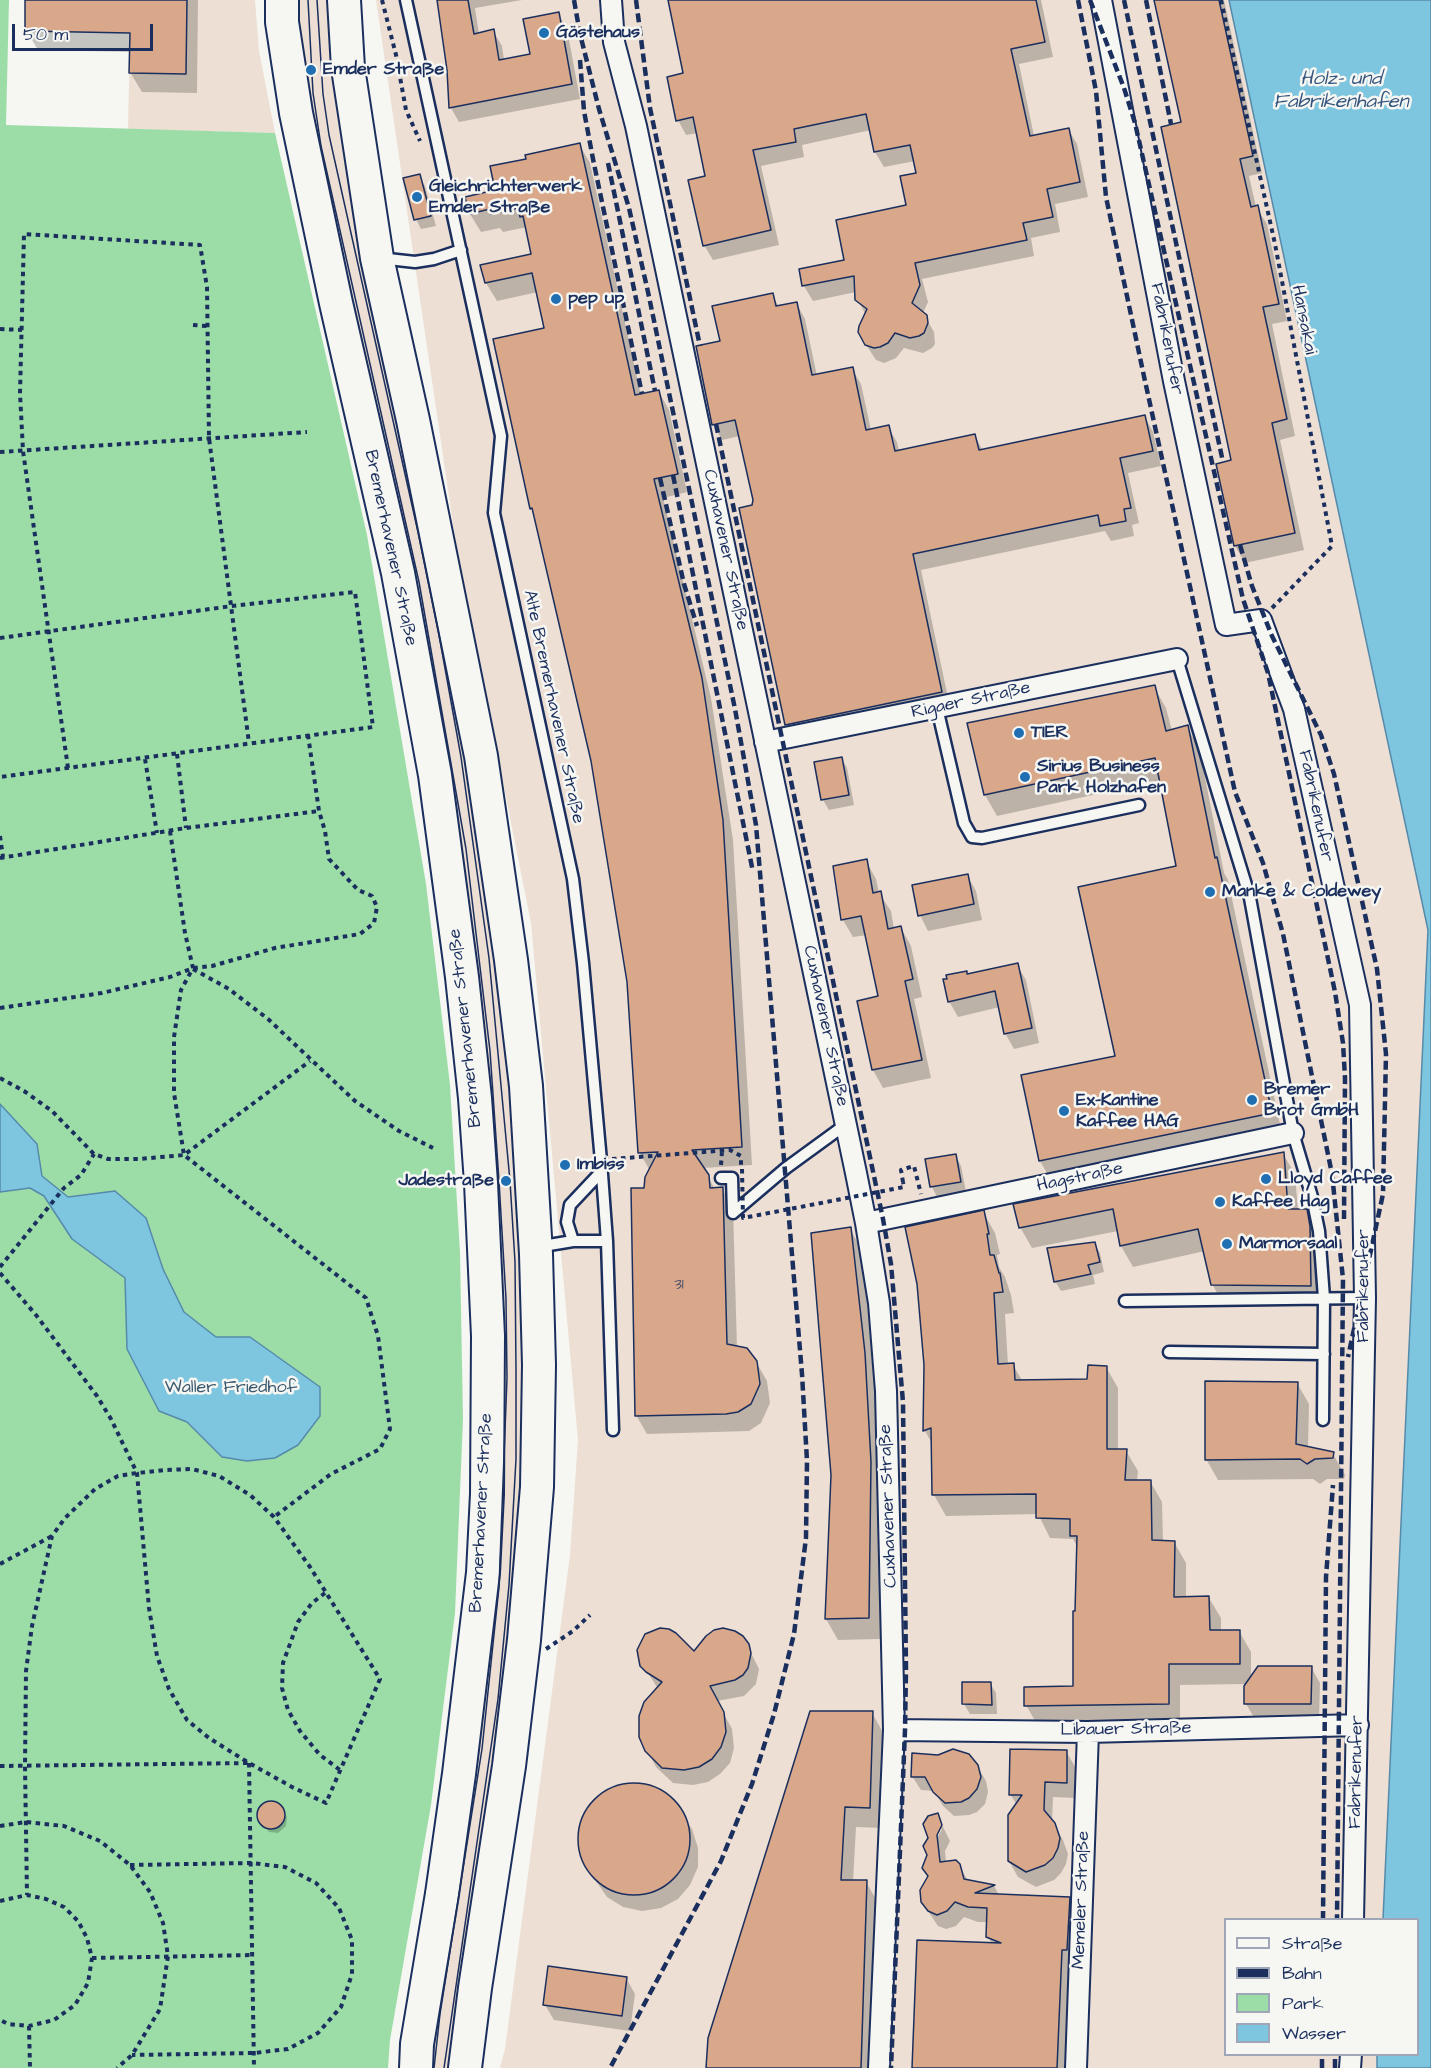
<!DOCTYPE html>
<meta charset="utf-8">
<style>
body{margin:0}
#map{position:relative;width:1431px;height:2068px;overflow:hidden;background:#f6f6f2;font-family:"Architects Daughter",sans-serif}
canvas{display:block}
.legend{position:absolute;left:1224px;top:1918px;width:195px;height:138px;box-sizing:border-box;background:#f6f6f2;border:2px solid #9ea6b7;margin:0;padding:8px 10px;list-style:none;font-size:18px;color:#1b2f5e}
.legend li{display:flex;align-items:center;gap:12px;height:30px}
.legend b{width:30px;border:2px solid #9ea6b7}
.scale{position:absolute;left:12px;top:24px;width:141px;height:27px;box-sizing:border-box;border:3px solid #1b2f5e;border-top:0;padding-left:8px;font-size:18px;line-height:21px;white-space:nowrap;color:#1b2f5e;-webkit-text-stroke:4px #f6f6f2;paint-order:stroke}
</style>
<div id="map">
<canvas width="1431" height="2068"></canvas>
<ul class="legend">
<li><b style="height:8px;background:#f6f6f2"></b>Straße</li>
<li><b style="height:8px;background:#1b2f5e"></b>Bahn</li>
<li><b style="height:16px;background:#9cdda7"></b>Park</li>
<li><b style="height:16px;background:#7ec6df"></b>Wasser</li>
</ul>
<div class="scale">50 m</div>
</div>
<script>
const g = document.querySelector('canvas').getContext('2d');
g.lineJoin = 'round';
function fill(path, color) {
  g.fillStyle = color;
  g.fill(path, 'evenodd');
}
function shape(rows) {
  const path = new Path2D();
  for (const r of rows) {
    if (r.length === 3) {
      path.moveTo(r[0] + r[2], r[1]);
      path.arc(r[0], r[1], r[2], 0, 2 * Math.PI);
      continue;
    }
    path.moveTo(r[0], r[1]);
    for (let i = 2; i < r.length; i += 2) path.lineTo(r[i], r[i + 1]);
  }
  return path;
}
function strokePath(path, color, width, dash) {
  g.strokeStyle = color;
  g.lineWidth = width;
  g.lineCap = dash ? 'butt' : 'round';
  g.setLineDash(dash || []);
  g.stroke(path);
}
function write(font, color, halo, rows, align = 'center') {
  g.font = font + ' "Architects Daughter",sans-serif';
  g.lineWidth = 5;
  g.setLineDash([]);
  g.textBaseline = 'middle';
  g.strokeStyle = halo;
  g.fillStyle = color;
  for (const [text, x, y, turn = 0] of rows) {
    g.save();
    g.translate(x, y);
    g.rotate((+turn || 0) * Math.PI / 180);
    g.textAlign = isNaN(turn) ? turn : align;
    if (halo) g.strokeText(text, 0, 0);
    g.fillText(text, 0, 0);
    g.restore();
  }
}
fill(shape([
 [131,0,255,0,259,51,275,133,128,129],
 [291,0,332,0,341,138,422,492,508,1022,528,1309,522,1566,455,2068,425,2068,444,1942,492,1204,318,172],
 [376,0,1229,0,1428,930,1383,1919,1226,1920,1226,2054,1377,2055,1377,2068,500,2068,505,2049,570,1555,578,1440,531,923,457,551]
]), '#eddfd3');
fill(shape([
 [0,0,9,0,6,125,275,133,367,535,426,884,450,1085,460,1253,463,1419,455,1613,431,1805,390,2040,388,2068,0,2068]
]), '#9cdda7');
const water = shape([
 [1229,0,1431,0,1431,2068,1377,2068,1377,2055,1418,2054,1418,1920,1383,1919,1428,930,1229,0],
 [0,1104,37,1144,42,1176,68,1197,115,1191,146,1218,163,1269,184,1312,216,1337,250,1337,320,1387,320,1416,298,1445,275,1458,247,1461,222,1457,187,1422,159,1411,127,1349,125,1278,72,1239,44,1196,30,1188,0,1192,0,1104]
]);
fill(water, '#7ec6df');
strokePath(water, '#568aab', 1.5);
fill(shape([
 [27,0,198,0,197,93,142,92,130,72,131,52,38,50,26,30],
 [439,0,522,0,475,8,479,34,493,31,502,46,504,60,531,55,558,14,567,29,580,99,459,122,451,108,449,69],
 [669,0,1041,0,1053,57,1019,64,1034,136,1068,129,1077,144,1088,197,1055,204,1060,232,1031,238,1034,256,922,279,928,302,923,313,934,332,935,344,932,348,923,353,904,348,896,358,884,363,876,360,861,337,866,315,857,299,856,292,813,301,804,286,800,271,846,261,908,206,917,174,915,161,884,167,875,152,871,130,802,145,804,157,761,166,779,245,713,260,704,245,707,177,698,133,686,135,678,120,685,75],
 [1155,0,1224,0,1262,173,1249,176,1256,207,1267,224,1287,321,1272,324,1295,436,1280,440,1304,550,1245,563,1235,546,1233,462,1183,123],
 [579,144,590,163,641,396,659,392,669,410,687,492,663,498,711,698,733,840,752,1165,702,1168,715,1189,722,1189,733,1207,737,1348,756,1362,767,1381,770,1403,761,1423,749,1431,647,1434,636,1415,645,1190,650,1171,640,1153,628,982,592,761,536,515,531,508,495,340,546,329,538,292,497,301,486,283,482,266,533,255,527,227,503,232,500,228,481,232,470,214,497,191,528,160],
 [419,176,425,186,436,226,421,229,416,219],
 [772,295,779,307,796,303,805,319,817,376,852,369,861,384,871,430,888,427,897,442,899,451,975,436,983,451,1145,417,1153,432,1161,466,1128,473,1139,523,1132,525,1134,536,1111,541,1105,531,921,570,950,707,795,740,786,724,754,500,740,436,722,440,713,424,722,342],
 [1154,687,1166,708,1172,731,1187,727,1199,748,1224,873,1228,880,1282,1134,1052,1182,1040,1161,1023,1076,1116,1058,1178,867,1161,780,997,816,985,795,968,724],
 [841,758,847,768,854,805,829,810,823,800],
 [866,861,876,879,879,893,891,911,894,929,901,928,911,946,922,997,914,999,931,1078,883,1088,873,1070,880,997,867,935,853,937,843,920],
 [967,875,976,891,982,920,928,931,920,915],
 [1017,965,1026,980,1039,1043,1014,1049,1005,1033,1000,1007,958,1017,949,1001,968,975],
 [1283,1154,1295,1174,1298,1211,1306,1211,1318,1232,1322,1306,1224,1305,1212,1284,1205,1251,1133,1267,1121,1246,1118,1231,1032,1248,1020,1227],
 [956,1156,961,1166,966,1192,937,1197,932,1187,927,1161],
 [983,1212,995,1233,1000,1254,997,1255,999,1267,1005,1277,1011,1295,1014,1313,1005,1314,1008,1365,1013,1365,1023,1382,1088,1381,1106,1367,1118,1388,1118,1451,1126,1451,1138,1471,1137,1481,1150,1481,1162,1502,1163,1542,1174,1542,1186,1563,1186,1598,1209,1598,1221,1618,1221,1631,1239,1631,1251,1652,1251,1679,1311,1667,1320,1683,1319,1719,1255,1719,1246,1704,1247,1684,1180,1685,1180,1724,1038,1726,1026,1705,1074,1687,1078,1548,1073,1539,1050,1538,1038,1514,946,1516,934,1495,933,1445,925,1431,925,1365],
 [850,1229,862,1250,877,1375,882,1484,880,1639,838,1640,826,1619,832,1475],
 [1094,1243,1100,1253,1104,1272,1093,1275,1095,1284,1061,1291,1055,1281],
 [1297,1383,1309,1404,1308,1448,1333,1454,1345,1475,1344,1479,1327,1479,1320,1484,1313,1479,1218,1480,1206,1459],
 [747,1645,759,1669,756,1684,744,1696,717,1701,732,1729,734,1748,730,1763,720,1774,708,1782,693,1785,673,1783,656,1767,647,1750,658,1689,639,1658,694,1653],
 [990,1683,996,1693,997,1714,970,1714,964,1704],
 [872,1713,884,1734,881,1828,856,1827,853,1882,866,1882,878,1903,873,2068,708,2068],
 [1066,1751,1075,1767,1075,1798,1053,1797,1052,1822,1063,1840,1068,1854,1066,1864,1061,1873,1054,1880,1036,1887,1018,1877,1009,1861,1017,1805,1010,1794],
 [938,1756,977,1766,986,1781,988,1792,985,1804,977,1812,969,1815,954,1816,943,1806,934,1791,921,1790,912,1776],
 [636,1784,655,1787,671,1798,692,1829,698,1848,698,1867,690,1885,678,1899,661,1908,642,1911,623,1907,607,1897,585,1865,579,1846,580,1827,587,1809,600,1795,617,1786],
 [267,1803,277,1804,287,1817,286,1826,278,1833,269,1832,259,1819,260,1809],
 [937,1815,950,1841,945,1851,946,1862,959,1865,968,1881,994,1886,999,1895,1069,1898,1077,1914,1070,1965,1066,2068,913,2068,992,1944,988,1936,988,1922,978,1922,964,1917,956,1926,946,1929,938,1926,922,1902,929,1877,930,1838],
 [940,1828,942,1829,935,1842,933,1837],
 [626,1978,635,1994,630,2031,554,2020,545,2005]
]), '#0003');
const building = shape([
 [25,0,187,0,186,74,129,73,130,33,25,31,25,0],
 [437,0,468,0,474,34,494,29,499,60,530,54,523,19,559,12,572,84,449,108,447,70,437,0],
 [668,0,1036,0,1045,42,1011,49,1030,136,1069,128,1080,182,1047,189,1053,217,1023,223,1027,240,915,263,920,285,912,303,927,315,928,323,924,333,919,336,910,338,895,333,888,343,880,347,874,348,865,345,858,332,859,326,867,309,855,300,854,276,802,286,799,269,844,260,836,220,906,205,900,176,916,173,910,145,874,152,866,114,794,129,796,142,753,150,771,230,703,246,688,180,705,176,693,117,676,121,667,77,683,73,668,0],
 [1154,0,1219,0,1253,156,1240,159,1251,207,1258,205,1279,304,1263,307,1287,419,1272,423,1295,533,1234,546,1216,464,1231,460,1161,127,1181,122,1154,0],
 [580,143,635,395,659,390,678,474,654,479,702,678,723,820,742,1147,692,1150,709,1175,710,1188,723,1187,727,1344,747,1348,757,1361,760,1384,751,1404,738,1412,726,1414,635,1416,631,1188,644,1188,645,1177,658,1152,638,1153,627,982,591,761,532,508,530,509,493,339,544,328,532,273,485,283,480,265,531,254,523,216,520,217,518,208,491,214,490,209,469,214,465,197,495,190,490,166,526,159,525,155,580,143],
 [420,174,431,216,414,220,403,178,420,174],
 [773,293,776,306,797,302,812,375,853,367,866,430,889,425,895,451,975,434,979,450,1145,415,1153,451,1120,458,1131,508,1124,509,1126,521,1100,526,1098,515,913,554,942,692,785,725,739,508,752,505,753,500,735,420,712,425,696,346,720,341,712,306,773,293],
 [1155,685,1166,731,1188,725,1215,858,1217,857,1272,1113,1039,1161,1021,1075,1115,1056,1078,887,1176,866,1155,758,984,795,967,723,1155,685],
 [842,757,849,795,821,800,814,762,842,757],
 [867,859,873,893,881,891,888,929,901,926,913,979,905,981,922,1060,872,1070,857,1001,878,996,861,916,841,920,833,866,867,859],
 [968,874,974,904,918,916,912,885,968,874],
 [1018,963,1032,1028,1004,1034,995,991,948,1002,943,979,947,979,946,975,967,971,967,974,1018,963],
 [1284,1152,1288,1209,1307,1209,1310,1226,1311,1286,1211,1285,1198,1229,1120,1246,1113,1209,1019,1228,1013,1204,1284,1152],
 [956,1154,961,1182,930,1187,925,1159,956,1154],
 [984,1210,989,1234,987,1234,990,1255,994,1255,999,1273,1000,1273,1003,1292,994,1293,998,1364,1014,1363,1015,1380,1087,1379,1088,1365,1107,1366,1107,1449,1127,1449,1125,1480,1151,1480,1152,1540,1175,1541,1174,1597,1209,1596,1210,1630,1240,1630,1240,1664,1169,1664,1169,1704,1024,1706,1024,1687,1073,1686,1073,1611,1075,1611,1077,1536,1070,1536,1070,1519,1036,1518,1036,1494,932,1495,931,1428,923,1431,924,1365,917,1284,905,1227,984,1210],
 [851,1227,865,1353,871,1462,869,1618,825,1619,831,1475,811,1233,851,1227],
 [1095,1242,1100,1262,1088,1265,1091,1274,1054,1282,1047,1248,1095,1242],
 [1205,1381,1298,1382,1296,1444,1334,1452,1333,1458,1315,1459,1307,1464,1300,1459,1205,1460,1205,1381],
 [660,1628,669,1629,676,1633,694,1651,706,1636,714,1630,723,1628,735,1631,743,1636,749,1644,751,1653,748,1668,743,1675,735,1680,710,1686,724,1712,726,1732,721,1747,712,1759,699,1767,684,1770,662,1768,645,1751,639,1737,639,1716,644,1702,662,1682,646,1672,640,1666,637,1650,645,1634,660,1628],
 [1258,1666,1312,1666,1311,1704,1244,1704,1244,1686,1258,1666],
 [962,1682,991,1682,992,1705,962,1704,962,1682],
 [810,1711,873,1711,870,1808,845,1807,841,1880,867,1880,861,2068,706,2068,708,2038,810,1711],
 [953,1749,969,1754,978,1765,981,1777,977,1789,969,1798,961,1802,945,1803,933,1792,925,1777,911,1777,912,1753,938,1755,953,1749],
 [1010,1749,1067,1750,1067,1783,1045,1782,1044,1810,1055,1823,1060,1838,1058,1848,1053,1858,1045,1865,1026,1872,1008,1861,1008,1815,1022,1795,1009,1795,1010,1749],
 [634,1839,56],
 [271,1815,14],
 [938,1813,942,1825,937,1835,940,1862,956,1860,960,1864,964,1879,995,1885,975,1893,1070,1897,1067,1950,1062,1950,1057,2068,912,2068,917,1940,1001,1943,986,1937,987,1908,968,1907,955,1902,947,1911,937,1915,928,1911,921,1902,920,1890,928,1876,922,1868,927,1855,923,1846,928,1838,923,1824,928,1816,938,1813],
 [548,1966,627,1977,622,2016,543,2005,548,1966]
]);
fill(building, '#d9a88b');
strokePath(building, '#1b2f5e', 1.5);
const lane = shape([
 [406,0,501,436,494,513,573,879,583,963,601,1161,607,1241,613,1430],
 [379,258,415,262,434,259,461,250],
 [1177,659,1250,898,1293,1133,1312,1197,1319,1231,1324,1298,1323,1420],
 [937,708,964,823,972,837,982,838,1139,805],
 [721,1178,732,1178,733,1213],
 [733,1213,786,1168,845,1125],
 [573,1241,567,1222,570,1205,602,1171],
 [541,1251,549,1245,573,1241,607,1241],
 [1125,1301,1365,1298],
 [1169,1352,1324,1354]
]);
const street = shape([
 [611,0,614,42,636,126,856,1173,866,1223,879,1303,886,1391,894,1730,879,2068],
 [1101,0,1174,381,1226,625,1261,620,1294,709,1360,1005,1365,1298,1353,1920],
 [765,742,1177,659],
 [866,1223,1293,1133],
 [894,1730,1088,1732,1358,1725],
 [1076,2068,1088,1732],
 [1350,2068,1351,2054]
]);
const primary = shape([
 [282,0,282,22,296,113,336,303,398,573,435,775,462,977,475,1098,481,1183,488,1336,487,1494,483,1573,459,1774,442,1894,417,2044,416,2068],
 [344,0,348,68,377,258,413,420,481,756,511,960,526,1086,536,1254,539,1365,537,1487,524,1640,509,1766,475,1988,465,2068]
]);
strokePath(lane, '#1b2f5e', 15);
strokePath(street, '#1b2f5e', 24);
strokePath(primary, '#1b2f5e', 36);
strokePath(shape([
 [382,0,396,55,406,110,420,141],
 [1221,0,1275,244,1332,546,1272,608],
 [193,325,207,326],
 [0,329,22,330],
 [0,452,307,432],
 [0,638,232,606,355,592,373,727,0,777],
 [177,754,186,828],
 [145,759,157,833],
 [68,768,23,451,20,393,24,234,200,245,207,287,209,438,249,743],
 [170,831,185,933,193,968,181,990,174,1037,174,1093,184,1155,366,1298,378,1336,390,1429,380,1449,331,1474,274,1517],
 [0,836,3,857],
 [0,858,186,828,319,811],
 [193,969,229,989,268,1019,355,1101,399,1131,433,1148],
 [0,1008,102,993,170,977,193,968,212,966,275,948,360,934,374,923,377,907,372,896,358,890,329,859,325,831,319,811,308,735],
 [0,1078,24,1091,52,1111,94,1154,108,1159,139,1159,184,1155,310,1061],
 [612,1159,730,1150,741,1156,741,1168],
 [721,1165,722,1151],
 [903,1182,901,1170,914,1166,921,1194],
 [0,1267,64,1188,81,1175,94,1154],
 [0,1273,36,1315,97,1396,111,1419,137,1473,149,1608,157,1656,169,1689,187,1720,209,1738,249,1763,292,1787,326,1803,380,1679,310,1567,274,1517,250,1495,219,1476,192,1469,165,1470,137,1473,118,1476,95,1489,65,1518,52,1536,32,1626,26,1671,25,1766,27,1895],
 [0,1564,52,1536],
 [325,1593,312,1603,298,1622,283,1663,282,1688,288,1710,300,1731,320,1755,340,1770],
 [546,1649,573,1631,590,1615],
 [249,1763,254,2068],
 [0,1766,249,1763],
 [0,1826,26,1822,64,1826,100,1841,130,1865,150,1892,163,1923,168,1956,160,2009,132,2055,117,2068],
 [130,1865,251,1863,285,1867,316,1883,339,1908,352,1940,352,1974,341,2007,318,2033,288,2049,254,2053,132,2055],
 [0,1901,27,1895,46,1899,64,1907,78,1921,87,1938,92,1958,88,1983,75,2005,54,2020,29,2026,8,2024,0,2020],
 [92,1958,252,1955],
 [29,2026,30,2068]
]), '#1b2f5e', 4, [4.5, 4.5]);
strokePath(lane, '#f6f6f2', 10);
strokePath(street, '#f6f6f2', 20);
strokePath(primary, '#f6f6f2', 32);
strokePath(shape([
 [308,0,313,93,321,146,419,582,466,849,490,1051,499,1181,506,1299,507,1378,499,1587,482,1749,440,2014,434,2068],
 [317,0,323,94,329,135,418,532,439,635,461,757,489,958,510,1181,515,1262,516,1371,516,1459,509,1585,498,1699,444,2068]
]), '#1b2f5e', 1.5);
strokePath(shape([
 [574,0,580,34,599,109,629,208,648,292,735,709,756,825,802,1374,807,1461,806,1538,794,1634,774,1714,752,1784,721,1861,610,2068],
 [636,0,650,108,700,346],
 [1078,0,1096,91,1106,197,1145,381,1235,792,1263,863,1283,934,1332,1174,1343,1279,1337,1920],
 [1090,0,1124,88,1135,123,1243,599,1268,673,1335,992,1343,1043,1345,1078,1344,1219],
 [1124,0,1223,462],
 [1146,0,1171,124],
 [580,60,584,111,593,159,642,394],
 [608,163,655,391],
 [716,424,883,1219,891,1264,903,1402,906,1670,905,1730,891,2068],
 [673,475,753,872],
 [660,478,684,584,697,626],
 [1240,545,1252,586,1272,636,1321,735,1334,774,1377,969,1386,1054,1383,1194,1348,1357],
 [1323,1920,1326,1577,1333,1485],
 [1322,2068,1322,2054],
 [1335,2068,1335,2054]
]), '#1b2f5e', 4.5, [9, 4.5]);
strokePath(shape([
 [742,1169,743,1218,904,1187,903,1182]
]), '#1b2f5e', 4, [4.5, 4.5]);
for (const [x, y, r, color] of [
 [544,33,6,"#1f6fb2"],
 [311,70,6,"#1f6fb2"],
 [417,197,6,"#1f6fb2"],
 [556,299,6,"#1f6fb2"],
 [1019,733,6,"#1f6fb2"],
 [1025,777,6,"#1f6fb2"],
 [1210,892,6,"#1f6fb2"],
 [1252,1100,6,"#1f6fb2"],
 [1064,1111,6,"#1f6fb2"],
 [565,1165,6,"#1f6fb2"],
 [1266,1179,6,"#1f6fb2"],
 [506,1181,6,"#1f6fb2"],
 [1220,1202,6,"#1f6fb2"],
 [1227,1244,6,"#1f6fb2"]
]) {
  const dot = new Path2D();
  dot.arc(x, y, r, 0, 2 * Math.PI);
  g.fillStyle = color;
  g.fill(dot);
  strokePath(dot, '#f6f6f2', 2);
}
write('15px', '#4a4d69', null, [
 ["31",679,1286]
]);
write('bold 18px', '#1b2f5e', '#f6f6f2', [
 ["Gästehaus",556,33],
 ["Emder Straße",323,70],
 ["Gleichrichterwerk",429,187],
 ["Emder Straße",429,208],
 ["pep up",568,299],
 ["TIER",1031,733],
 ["Sirius Business",1037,767],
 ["Park Holzhafen",1037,788],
 ["Manke & Coldewey",1222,892],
 ["Bremer",1264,1090],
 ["Brot GmbH",1264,1111],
 ["Ex-Kantine",1076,1101],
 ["Kaffee HAG",1076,1122],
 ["Imbiss",577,1165],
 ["Lloyd Caffee",1278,1179],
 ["Jadestraße",494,1181,"right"],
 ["Kaffee Hag",1232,1202],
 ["Marmorsaal",1239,1244]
], 'left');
write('18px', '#1b2f5e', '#f6f6f2', [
 ["Hansakai",1303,320,79],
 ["Fabrikenufer",1166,339,79],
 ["Bremerhavener Straße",390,548,78],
 ["Cuxhavener Straße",725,550,78],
 ["Rigaer Straße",971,701,-12],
 ["Alte Bremerhavener Straße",553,707,78],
 ["Fabrikenufer",1315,806,78],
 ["Cuxhavener Straße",825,1026,78],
 ["Bremerhavener Straße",466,1028,-96],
 ["Hagstraße",1080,1178,-12],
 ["Fabrikenufer",1364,1286,-90],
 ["Cuxhavener Straße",889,1506,-92],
 ["Bremerhavener Straße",482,1513,-87],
 ["Libauer Straße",1126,1730,-1],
 ["Fabrikenufer",1357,1772,-89],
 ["Memeler Straße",1082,1900,-88]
]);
write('18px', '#3b5a70', '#f6f6f2', [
 ["Waller Friedhof",231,1388]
]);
write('italic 20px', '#34557e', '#f6f6f2', [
 ["Holz- und",1341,80],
 ["Fabrikenhafen",1341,103]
]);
</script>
